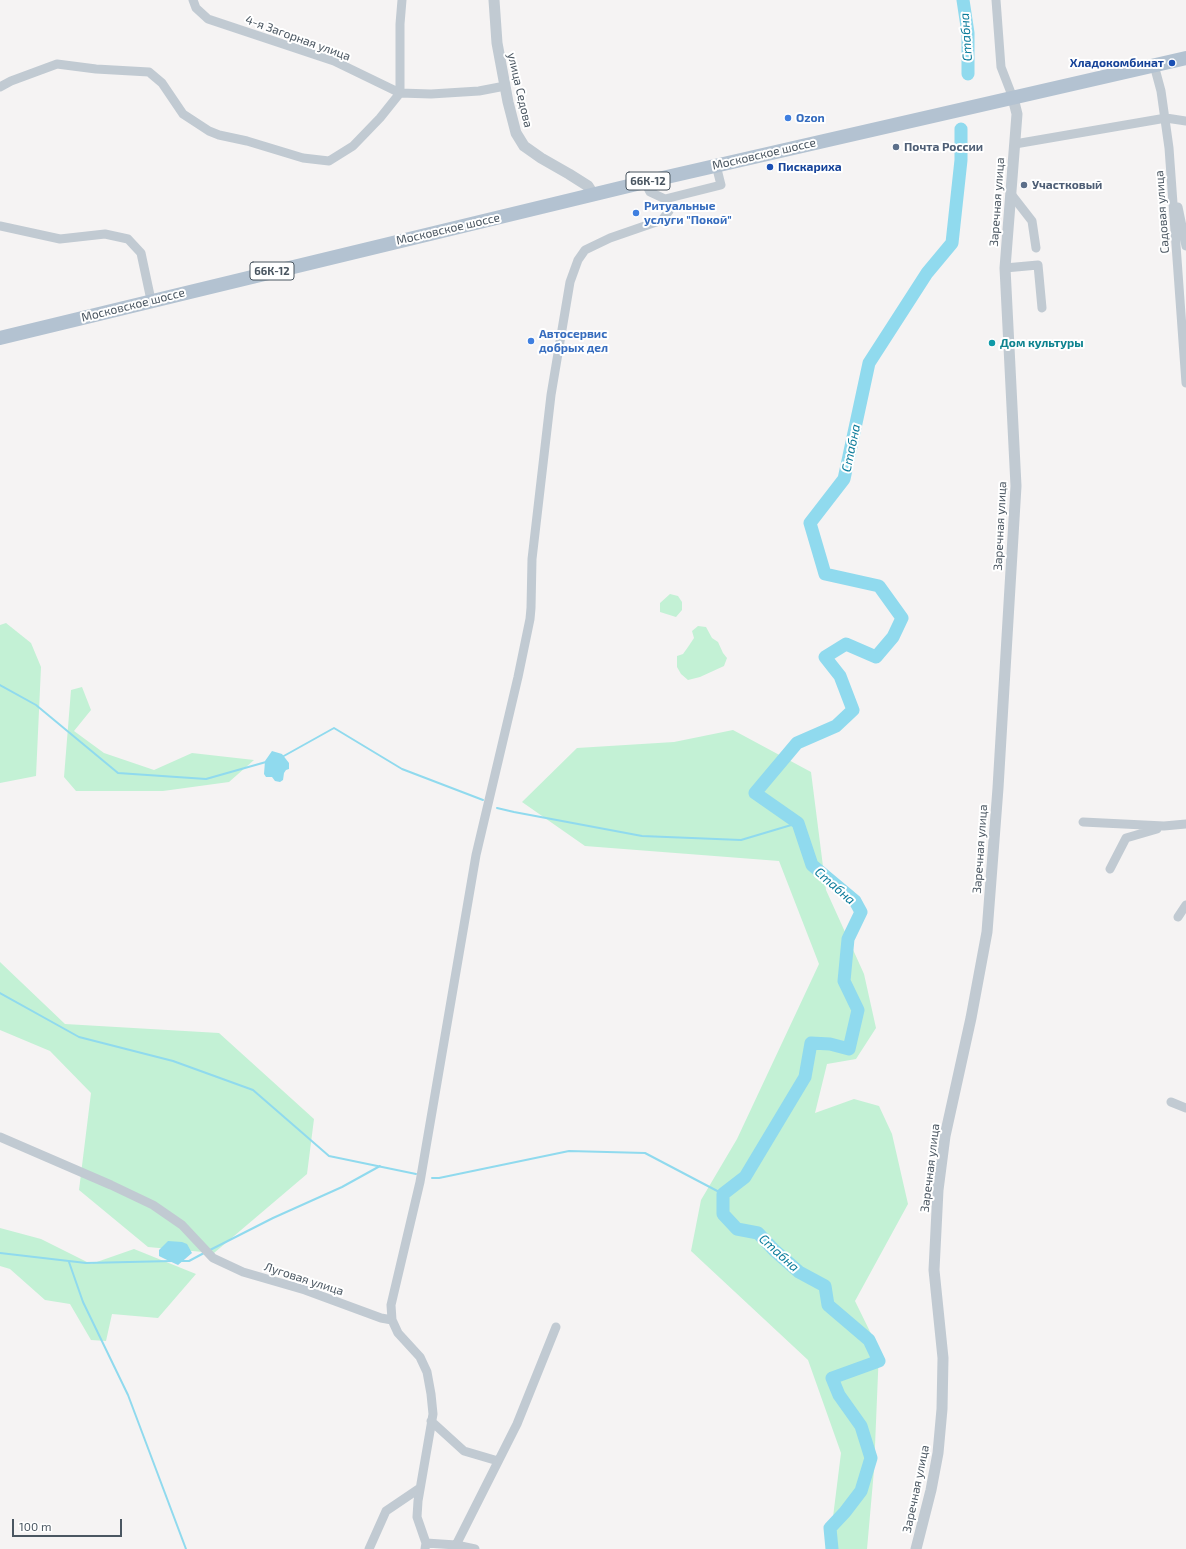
<!DOCTYPE html>
<meta charset="utf-8">
<style>
body{margin:0}
#map{position:relative;width:1186px;height:1549px;overflow:hidden;background:#f5f3f3;font-family:"Exo 2",sans-serif}
canvas{display:block}
.scale{position:absolute;left:12px;top:1519px;width:110px;height:18px;box-sizing:border-box;border:2px solid #4a5661;border-top:0;padding-left:5px;font-size:12px;line-height:14px;white-space:nowrap;color:#4a5661;-webkit-text-stroke:3px #fff;paint-order:stroke}
</style>
<div id="map">
<canvas width="1186" height="1549"></canvas>
<div class="scale">100 m</div>
</div>
<script>
const g = document.querySelector('canvas').getContext('2d');
g.lineJoin = 'round';
function fill(path, color) {
  g.fillStyle = color;
  g.fill(path, 'evenodd');
}
function shape(rows) {
  const path = new Path2D();
  for (const r of rows) {
    path.moveTo(r[0], r[1]);
    for (let i = 2; i < r.length; i += 2) path.lineTo(r[i], r[i + 1]);
  }
  return path;
}
function strokePath(path, color, width, dash) {
  g.strokeStyle = color;
  g.lineWidth = width;
  g.lineCap = dash ? 'butt' : 'round';
  g.setLineDash(dash || []);
  g.stroke(path);
}
function write(font, color, halo, rows, align = 'center') {
  g.font = font + ' "Exo 2",sans-serif';
  g.lineWidth = 4;
  g.setLineDash([]);
  g.textBaseline = 'middle';
  g.strokeStyle = halo;
  g.fillStyle = color;
  for (const [text, x, y, turn = 0] of rows) {
    g.save();
    g.translate(x, y);
    g.rotate((+turn || 0) * Math.PI / 180);
    g.textAlign = isNaN(turn) ? turn : align;
    if (halo) g.strokeText(text, 0, 0);
    g.fillText(text, 0, 0);
    g.restore();
  }
}
fill(shape([
 [670,594,678,596,682,602,682,610,676,617,660,612,660,603],
 [6,623,31,643,41,667,36,776,0,783,0,625],
 [698,626,706,627,712,638,718,642,723,653,727,658,724,666,700,677,688,680,681,674,677,667,677,656,683,654,688,647,694,638,692,631],
 [82,687,91,710,74,731,104,753,154,770,192,753,254,760,229,782,163,791,76,791,64,777,71,690],
 [733,730,811,772,826,890,864,974,876,1028,856,1059,827,1064,815,1113,854,1099,879,1106,892,1134,908,1204,855,1301,879,1350,874,1470,867,1549,827,1549,830,1541,841,1453,808,1360,691,1251,701,1200,737,1139,819,964,779,861,585,846,522,802,577,748,674,742],
 [0,962,65,1024,219,1033,314,1119,307,1174,214,1253,148,1247,79,1190,91,1093,50,1051,0,1030],
 [0,1228,41,1239,91,1264,134,1249,196,1274,158,1318,112,1314,106,1341,91,1340,70,1304,45,1300,10,1269,0,1266]
]), '#c3f1d5');
fill(shape([
 [272,751,282,754,289,763,289,769,286,770,284,773,283,780,280,782,275,781,272,777,266,777,264,774,265,761],
 [168,1241,182,1242,187,1244,192,1253,178,1265,165,1259,159,1256,159,1250]
]), '#90daee');
strokePath(shape([
 [0,685,36,705,118,773,206,779,266,762],
 [282,757,334,728,402,769,483,800],
 [497,808,514,812,642,836,741,840,798,823],
 [0,993,79,1037,173,1061,253,1090,329,1156,416,1174],
 [432,1178,439,1178,569,1151,645,1153,723,1194],
 [210,1250,273,1218,342,1187,380,1166],
 [0,1253,86,1263,172,1261],
 [181,1261,189,1261,204,1253],
 [69,1262,83,1302,128,1395,186,1549]
]), '#90daee', 2);
strokePath(shape([
 [963,0,968,33,968,74],
 [832,1549,830,1528,845,1512,861,1491,871,1458,861,1426,839,1395,832,1378,879,1361,869,1340,828,1305,825,1286,799,1272,774,1250,758,1233,737,1229,723,1214,723,1194,745,1177,805,1077,811,1043,830,1044,849,1049,858,1010,844,981,848,939,861,912,855,901,812,865,798,823,755,793,797,743,836,726,853,710,840,676,825,657,846,644,876,657,893,637,902,618,879,586,825,574,810,523,844,479,869,363,927,273,952,243,961,160,961,129]
]), '#90daee', 13);
strokePath(shape([
 [193,0,196,8,208,19,334,61,400,93,431,94,479,91,505,86],
 [996,0,1001,67,1013,98],
 [1154,65,1161,91,1169,148,1186,383],
 [0,87,11,81,57,64,96,69,149,72,162,83,183,114,209,131,219,135,247,141,303,158,329,161,353,146,380,118,400,93,400,24,402,0],
 [1015,144,1166,118,1186,121],
 [645,182,650,192,665,199],
 [1011,194,1032,221,1036,248],
 [1178,207,1186,246],
 [0,226,60,239,105,234,128,239,141,253,151,300],
 [1005,268,1038,265,1042,308],
 [1083,822,1164,826,1186,824],
 [1110,869,1126,838,1157,829],
 [1178,917,1186,905],
 [1171,1102,1186,1108],
 [0,1137,111,1185,153,1205,182,1225,213,1258,243,1272,305,1290,381,1318,392,1320],
 [431,1421,464,1451,498,1461],
 [426,1543,456,1545,517,1424,556,1327],
 [456,1545,475,1549],
 [369,1549,386,1511,420,1488],
 [425,1549,426,1543,417,1517,418,1501,433,1414,431,1394,427,1372,420,1357,398,1333,392,1320,391,1305,420,1182,476,855,518,677,530,619,531,608,532,559,551,395,570,282,578,260,585,250,610,238,662,220,669,211,665,199,721,185,716,165]
]), '#c1cad2', 9);
strokePath(shape([
 [494,0,497,43,508,102,516,133,524,146,541,158,569,174,588,186,593,194],
 [916,1549,931,1490,938,1453,942,1409,943,1358,934,1270,938,1190,945,1136,971,1018,987,932,998,788,1016,486,1005,268,1017,114,1013,98]
]), '#c1cad2', 11);
strokePath(shape([
 [0,338,645,182,1186,58]
]), '#b3c2d1', 14);
for (const [x, y, r, color] of [
 [1172,63,4,"#1a4fb4"],
 [788,118,4,"#3f7fe0"],
 [896,147,4,"#5c6f8a"],
 [770,167,4,"#1a4fb4"],
 [1024,185,4,"#5c6f8a"],
 [636,213,4,"#3f7fe0"],
 [531,341,4,"#3f7fe0"],
 [992,343,4,"#0f9aa8"]
]) {
  const dot = new Path2D();
  dot.arc(x, y, r, 0, 2 * Math.PI);
  g.fillStyle = color;
  g.fill(dot);
  strokePath(dot, '#fff', 1.5);
}
for (const [x, y, w] of [
 [648,181,44],
 [272,271,44]
]) {
  const box = new Path2D();
  box.roundRect(x - w / 2, y - 9, w, 18, 3);
  g.fillStyle = '#fff';
  g.fill(box);
  strokePath(box, '#4a5661', 1);
}
write('bold 11px', '#4a5661', null, [
 ["66К-12",648,181],
 ["66К-12",272,271]
]);
write('12px', '#4a5661', '#fff', [
 ["4-я Загорная улица",298,38,20],
 ["улица Седова",520,90,77],
 ["Московское шоссе",764,154,-13],
 ["Заречная улица",997,202,-86],
 ["Садовая улица",1162,212,-94],
 ["Московское шоссе",448,229,-13],
 ["Московское шоссе",133,305,-14],
 ["Заречная улица",1000,526,-87],
 ["Заречная улица",980,849,-86],
 ["Заречная улица",930,1168,-83],
 ["Луговая улица",304,1279,18],
 ["Заречная улица",916,1489,-78]
]);
write('bold 12px', '#164399', '#fff', [
 ["Хладокомбинат",1164,63],
 ["Пискариха",778,167,"left"]
], 'right');
write('bold 12px', '#366cbe', '#fff', [
 ["Ozon",796,118],
 ["Ритуальные",644,206],
 ["услуги \"Покой\"",644,220],
 ["Автосервис",539,334],
 ["добрых дел",539,348]
], 'left');
write('bold 12px', '#4e5e75', '#fff', [
 ["Почта России",904,147],
 ["Участковый",1032,185]
], 'left');
write('bold 12px', '#0d838f', '#fff', [
 ["Дом культуры",1000,343]
], 'left');
write('italic 13px', '#0c7c9b', '#fff', [
 ["Стабна",966,37,-94],
 ["Стабна",851,448,-78],
 ["Стабна",835,886,41],
 ["Стабна",779,1253,42]
]);
</script>
